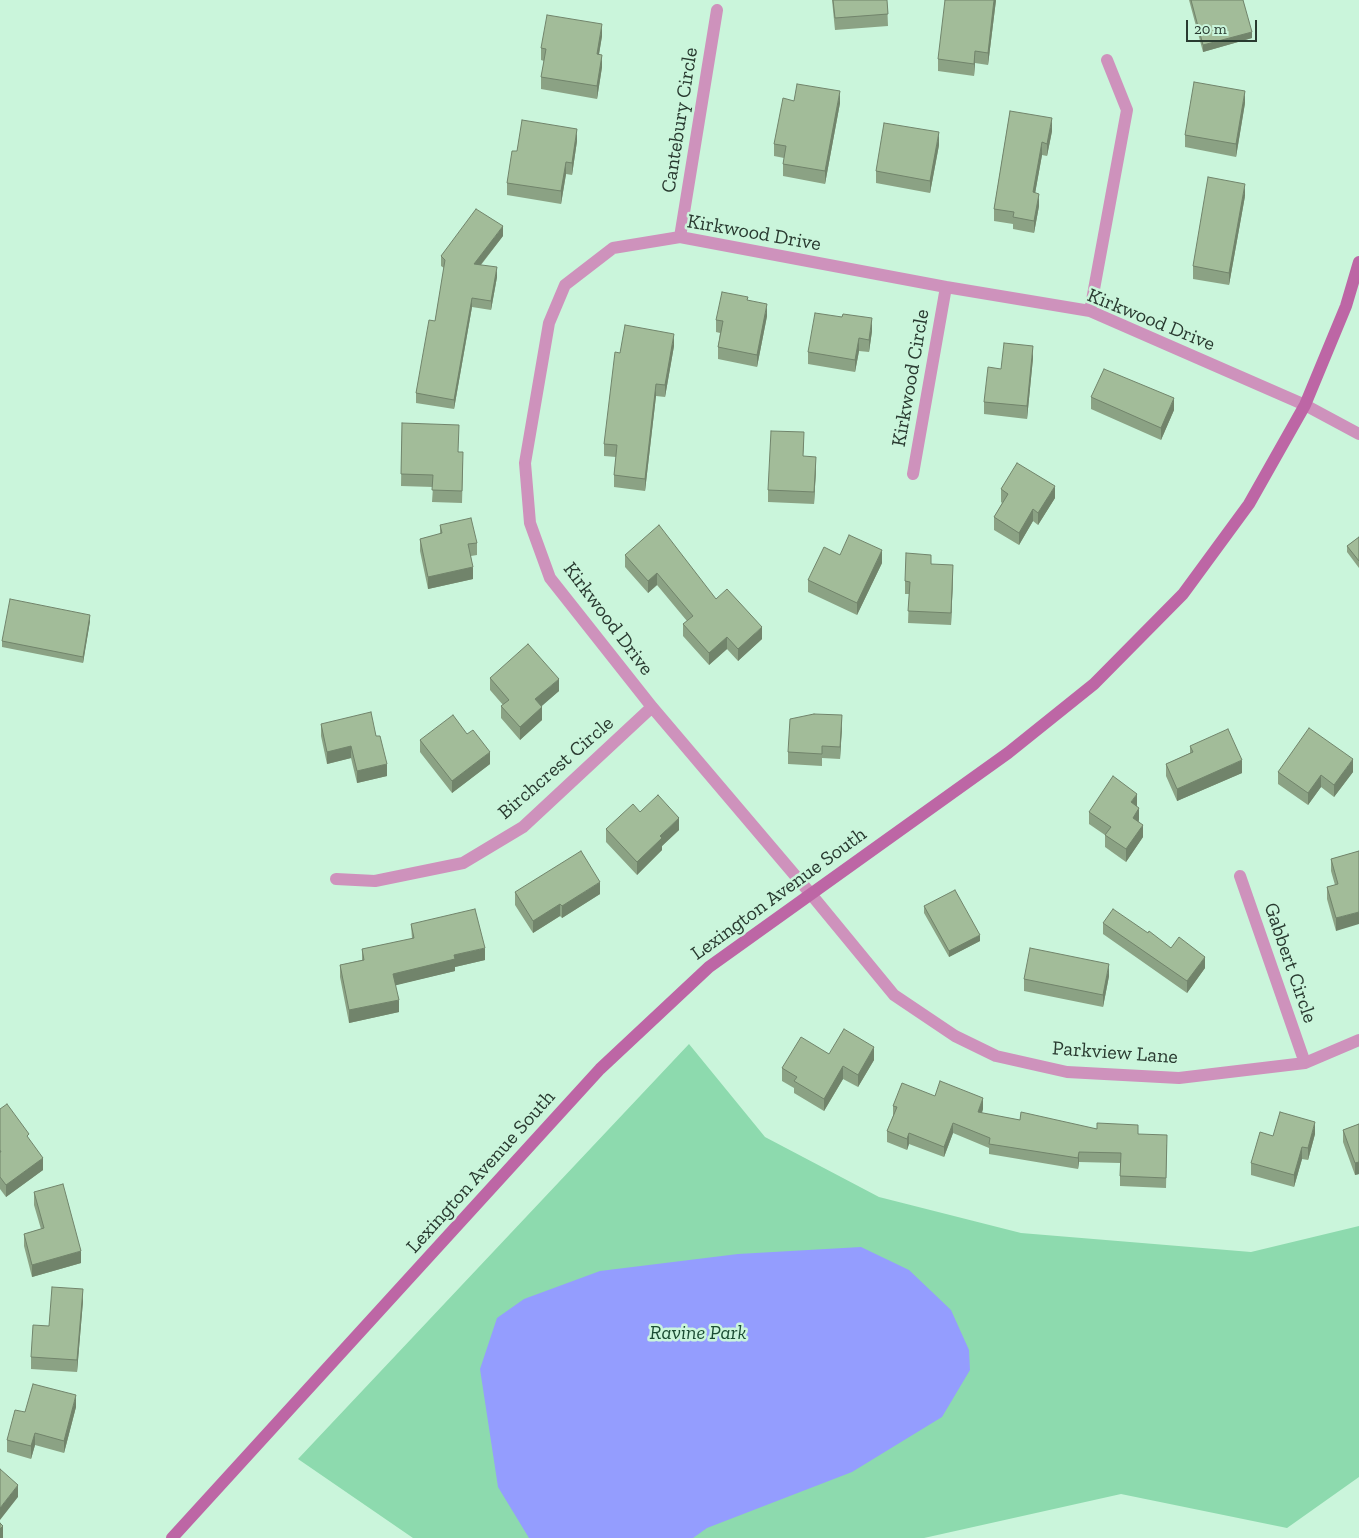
<!DOCTYPE html>
<style>
body{margin:0}
#map{position:relative;width:1359px;height:1538px;overflow:hidden;background:#caf5db;font-family:"Zilla Slab",serif}
canvas{display:block}
.scale{position:absolute;left:1186px;top:20px;width:71px;height:22px;box-sizing:border-box;border:2px solid #293a30;border-top:0;padding-left:6px;font-size:15px;line-height:18px;white-space:nowrap;color:#293a30;-webkit-text-stroke:4px #caf5db;paint-order:stroke}
</style>
<div id="map">
<canvas width="1359" height="1538"></canvas>
<div class="scale">20 m</div>
</div>
<script>
const g = document.querySelector('canvas').getContext('2d');
g.lineJoin = 'round';
function fill(path, color) {
  g.fillStyle = color;
  g.fill(path, 'evenodd');
}
function shape(rows) {
  const path = new Path2D();
  for (const r of rows) {
    path.moveTo(r[0], r[1]);
    for (let i = 2; i < r.length; i += 2) path.lineTo(r[i], r[i + 1]);
  }
  return path;
}
function strokePath(path, color, width, dash) {
  g.strokeStyle = color;
  g.lineWidth = width;
  g.lineCap = dash ? 'butt' : 'round';
  g.setLineDash(dash || []);
  g.stroke(path);
}
function write(font, color, halo, rows, align = 'center') {
  g.font = font + ' "Zilla Slab",serif';
  g.lineWidth = 5;
  g.setLineDash([]);
  g.textBaseline = 'middle';
  g.strokeStyle = halo;
  g.fillStyle = color;
  for (const [text, x, y, turn = 0] of rows) {
    g.save();
    g.translate(x, y);
    g.rotate((+turn || 0) * Math.PI / 180);
    g.textAlign = isNaN(turn) ? turn : align;
    if (halo) g.strokeText(text, 0, 0);
    g.fillText(text, 0, 0);
    g.restore();
  }
}
fill(shape([
 [689,1044,765,1137,879,1197,1021,1233,1251,1252,1359,1226,1359,1477,1287,1528,1121,1494,924,1538,413,1538,298,1459]
]), '#8ddaae');
fill(shape([
 [861,1247,909,1270,951,1310,969,1350,970,1370,942,1417,852,1472,707,1528,693,1538,529,1538,498,1487,480,1369,497,1318,524,1299,600,1271,738,1254]
]), '#949dfe');
strokePath(shape([
 [680,237,717,10],
 [1090,311,1127,110,1107,60],
 [1359,434,1305,405,1090,311,946,287,680,237,613,248,565,285,549,323,525,463,530,523,550,578,652,707,810,893,894,995,955,1036,996,1056,1067,1072,1179,1078,1305,1063,1359,1040],
 [913,474,946,287],
 [1240,876,1305,1063],
 [336,879,375,881,463,863,523,827,652,707]
]), '#ce92bc', 12);
strokePath(shape([
 [172,1538,600,1069,709,967,1008,753,1094,684,1183,594,1249,504,1305,405,1346,306,1359,262]
]), '#bd66a5', 12);
fill(shape([
 [832,0,887,0,888,26,835,30],
 [996,0,988,65,975,63,974,76,938,71,938,59],
 [1189,0,1243,0,1252,38,1203,52],
 [602,36,599,54,602,67,597,99,541,89,541,77,544,61,541,60,541,48],
 [794,101,840,103,825,184,783,176,783,164,784,158,774,156,774,144],
 [1245,103,1236,157,1185,147,1185,135],
 [1010,111,1052,131,1047,156,1042,155,1035,193,1039,206,1034,233,1013,229,1013,224,994,221,994,209],
 [577,141,572,175,566,174,561,204,507,195,507,183,517,151],
 [939,145,930,193,876,183,876,171],
 [1245,196,1229,285,1193,279,1193,266],
 [503,236,481,265,497,277,491,310,472,307,454,409,416,403,416,393,435,321,444,268,441,266,441,256],
 [748,301,767,316,757,367,718,359,718,347,720,333,716,332,716,320],
 [872,331,869,352,859,351,855,372,808,364,808,352],
 [674,346,665,397,656,396,645,491,614,487,614,475,616,457,604,456,604,444,620,353],
 [1033,358,1027,419,984,414,984,402,1001,369],
 [1091,397,1174,410,1161,440,1091,409],
 [402,423,459,452,463,464,462,503,432,502,433,487,401,486],
 [804,445,803,456,816,469,814,504,768,502,768,490],
 [1001,489,1055,498,1038,525,1033,521,1019,545,994,530,994,517,1002,503,1001,502],
 [440,525,477,543,477,555,471,556,473,579,428,589,420,551,420,539,440,534],
 [1359,537,1359,568,1347,552,1347,546],
 [625,555,716,599,762,639,738,661,727,649,709,665,683,636,683,624,687,621,657,585,648,593,625,567],
 [840,555,882,563,857,615,808,592,808,580],
 [931,564,953,577,951,625,908,623,909,594,905,594,905,581],
 [90,621,83,663,2,647,2,641],
 [490,678,559,691,541,706,542,720,520,740,501,718,501,706,503,705,490,690],
 [321,724,376,736,387,776,357,783,351,758,327,764,321,736],
 [842,727,840,759,822,758,822,766,788,764,788,752],
 [467,734,490,764,452,793,420,752,420,740],
 [1190,746,1242,773,1177,801,1166,776,1166,764,1190,753],
 [1278,772,1353,772,1334,797,1321,787,1308,805,1278,784],
 [1137,806,1139,820,1139,821,1143,837,1126,862,1105,847,1105,835,1089,824,1089,812],
 [606,829,679,830,662,846,662,850,637,875,606,842],
 [1359,851,1336,931,1327,899,1327,887,1335,885,1331,871,1331,859],
 [515,892,600,894,562,918,560,916,533,933,515,905],
 [924,906,980,941,949,957,924,913],
 [1103,923,1171,948,1205,968,1187,993,1103,934],
 [411,924,485,960,455,967,455,971,395,985,399,1012,349,1023,340,977,340,965,362,960,362,949,412,939],
 [1109,976,1103,1007,1024,991,1024,979],
 [829,1054,874,1060,858,1087,843,1079,824,1111,794,1093,794,1088,782,1081,782,1068],
 [935,1096,983,1109,982,1113,1020,1120,1097,1129,1138,1134,1167,1145,1166,1188,1120,1186,1120,1163,1079,1162,1078,1169,989,1154,989,1148,953,1133,944,1157,909,1144,907,1150,887,1142,887,1131,893,1116,893,1106],
 [0,1109,29,1140,43,1170,6,1197,0,1189],
 [1359,1124,1359,1174,1355,1175,1343,1142,1343,1130],
 [1315,1134,1308,1160,1302,1159,1294,1187,1251,1175,1251,1163,1273,1136],
 [34,1192,81,1263,32,1277,24,1246,24,1234,41,1229,34,1205],
 [83,1301,77,1372,31,1369,31,1357,49,1326],
 [76,1407,64,1453,35,1445,31,1459,7,1452,7,1440,25,1412]
]), '#8ba284');
fill(shape([
 [994,0,996,0,988,65,988,53],
 [602,24,602,36,597,66,597,54],
 [1252,32,1252,38,1203,52,1203,45],
 [975,51,975,63,974,76,974,64],
 [602,55,602,67,597,99,597,86],
 [840,91,840,103,825,184,825,171],
 [1245,91,1245,103,1236,157,1236,144],
 [1052,118,1052,131,1047,156,1047,144],
 [577,129,577,141,572,175,572,163],
 [939,132,939,145,930,193,930,181],
 [1042,142,1042,155,1033,205,1033,192],
 [566,162,566,174,561,204,561,191],
 [1245,184,1245,196,1229,285,1229,273],
 [1039,194,1039,206,1034,233,1034,221],
 [503,226,503,236,474,273,474,264],
 [497,267,497,277,491,310,491,301],
 [472,298,472,307,454,409,454,400],
 [767,304,767,316,757,367,757,355],
 [872,318,872,331,869,352,869,340],
 [674,334,674,346,665,397,665,385],
 [859,338,859,351,855,372,855,360],
 [1033,346,1033,358,1027,419,1027,406],
 [656,384,656,396,645,491,645,479],
 [1174,398,1174,410,1161,440,1161,428],
 [816,457,816,469,814,504,814,492],
 [1055,486,1055,498,1038,525,1038,513],
 [1033,509,1033,521,1019,545,1019,533],
 [882,550,882,563,857,615,857,603],
 [953,565,953,577,951,625,951,613],
 [473,567,473,579,428,589,428,577],
 [657,573,657,585,648,593,648,581],
 [90,615,90,621,83,663,83,657],
 [762,627,762,639,738,661,738,649],
 [727,637,727,649,709,665,709,653],
 [559,679,559,691,535,712,535,699],
 [542,707,542,720,520,740,520,727],
 [842,715,842,727,840,759,840,747],
 [351,746,351,758,327,764,327,752],
 [490,752,490,764,452,793,452,781],
 [1353,759,1353,772,1334,797,1334,785],
 [1242,760,1242,773,1177,801,1177,789],
 [387,764,387,776,357,783,357,771],
 [1321,775,1321,787,1308,805,1308,793],
 [1137,794,1137,806,1131,815,1131,802],
 [1139,808,1139,820,1133,830,1133,818],
 [679,818,679,830,662,846,662,850,637,875,637,862,660,836],
 [1143,825,1143,837,1126,862,1126,849],
 [600,882,600,894,562,918,562,906],
 [560,904,560,916,533,933,533,921],
 [1359,912,1359,924,1336,931,1336,918],
 [980,935,980,941,949,957,949,951],
 [485,948,485,960,455,967,455,971,393,986,393,974,454,955],
 [1205,957,1205,968,1187,993,1187,981],
 [1109,964,1109,976,1103,1007,1103,995],
 [399,1000,399,1012,349,1023,349,1010],
 [874,1047,874,1060,858,1087,858,1075],
 [843,1066,843,1079,824,1111,824,1099],
 [983,1098,983,1109,978,1123,978,1112],
 [1315,1122,1315,1134,1308,1160,1308,1148],
 [953,1123,953,1133,944,1157,944,1147],
 [909,1133,909,1144,907,1150,907,1139],
 [1302,1147,1302,1159,1294,1187,1294,1175],
 [1079,1152,1079,1162,1078,1169,1078,1158],
 [43,1158,43,1170,6,1197,6,1185],
 [1359,1162,1359,1174,1355,1175,1355,1163],
 [81,1251,81,1263,32,1277,32,1265],
 [83,1289,83,1301,77,1372,77,1360],
 [76,1395,76,1407,64,1453,64,1441],
 [35,1433,35,1445,31,1459,31,1446],
 [18,1485,18,1497,0,1520,0,1508],
 [3,1526,3,1538,0,1538,0,1529]
]), '#71846b');
const building = shape([
 [833,0,887,0,888,14,835,18,833,0],
 [945,0,994,0,988,53,975,51,974,64,938,59,945,0],
 [1191,0,1243,0,1252,32,1203,45,1191,0],
 [547,15,602,24,597,54,602,55,597,86,541,77,546,49,541,48,547,15],
 [1194,82,1245,91,1236,144,1185,135,1194,82],
 [797,84,840,91,825,171,783,164,786,146,774,144,783,98,794,101,797,84],
 [1010,111,1052,118,1047,144,1042,142,1033,192,1039,194,1034,221,1013,217,1014,212,994,209,1010,111],
 [522,120,577,129,572,163,566,162,561,191,507,183,512,151,517,151,522,120],
 [884,123,939,132,930,181,876,171,884,123],
 [1208,177,1245,184,1229,273,1193,266,1208,177],
 [476,209,503,226,474,264,497,267,491,301,472,298,454,400,416,393,429,320,435,321,445,260,441,256,476,209],
 [722,292,748,297,747,300,767,304,757,355,718,347,723,321,716,320,722,292],
 [815,313,842,317,843,314,872,318,869,340,859,338,855,360,808,352,815,313],
 [625,325,674,334,665,385,656,384,645,479,614,475,617,445,604,444,615,352,620,353,625,325],
 [1004,343,1033,346,1027,406,984,402,988,367,1001,369,1004,343],
 [1104,369,1174,398,1161,428,1091,397,1104,369],
 [402,423,459,425,458,452,463,452,462,491,432,490,433,475,401,474,402,423],
 [771,431,804,432,803,456,816,457,814,492,768,490,771,431],
 [1017,463,1055,486,1038,513,1033,509,1019,533,994,517,1008,494,1001,489,1017,463],
 [471,518,477,543,468,544,473,567,428,577,420,539,442,533,440,525,471,518],
 [659,525,716,599,727,589,762,627,738,649,727,637,709,653,683,624,693,616,657,573,648,581,625,555,659,525],
 [849,535,882,550,857,603,808,580,824,547,840,555,849,535],
 [1359,537,1359,561,1347,546,1359,537],
 [906,553,931,555,931,564,953,565,951,613,908,611,910,582,905,581,906,553],
 [10,599,90,615,83,657,2,641,10,599],
 [528,644,559,679,535,699,542,707,520,727,501,706,509,700,490,678,528,644],
 [371,712,376,736,380,736,387,764,357,771,351,746,327,752,321,724,371,712],
 [814,714,842,715,840,747,822,746,822,754,788,752,790,719,814,714],
 [453,715,467,734,473,730,490,752,452,781,420,740,453,715],
 [1309,728,1353,759,1334,785,1321,775,1308,793,1278,772,1309,728],
 [1228,729,1242,760,1177,789,1166,764,1193,752,1190,746,1228,729],
 [1113,776,1137,794,1131,802,1139,808,1133,818,1143,825,1126,849,1105,835,1111,827,1089,812,1113,776],
 [658,795,679,818,660,836,662,838,637,862,606,829,633,804,640,812,658,795],
 [581,851,600,882,562,906,560,904,533,921,515,892,581,851],
 [1359,851,1359,912,1336,918,1327,887,1338,884,1331,859,1359,851],
 [955,890,980,935,949,951,924,906,955,890],
 [475,909,485,948,454,955,455,959,393,974,399,1000,349,1010,340,965,364,960,362,949,414,938,411,924,475,909],
 [1113,909,1148,933,1149,931,1171,948,1179,937,1205,957,1187,981,1103,923,1113,909],
 [1030,948,1109,964,1103,995,1024,979,1030,948],
 [844,1029,874,1047,858,1075,843,1066,824,1099,794,1081,797,1077,782,1068,801,1037,829,1054,844,1029],
 [940,1081,983,1098,978,1112,1020,1120,1021,1112,1097,1129,1097,1123,1138,1125,1138,1134,1167,1135,1166,1178,1120,1176,1121,1153,1079,1152,1078,1158,989,1144,990,1138,953,1123,944,1147,909,1133,907,1139,887,1131,897,1107,893,1106,902,1083,935,1096,940,1081],
 [7,1104,29,1134,27,1136,43,1158,6,1185,0,1177,0,1152,1,1152,0,1150,0,1109,7,1104],
 [1280,1112,1315,1122,1308,1148,1302,1147,1294,1175,1251,1163,1260,1132,1273,1136,1280,1112],
 [1359,1124,1359,1162,1355,1163,1343,1130,1359,1124],
 [63,1184,81,1251,32,1265,24,1234,44,1228,34,1192,63,1184],
 [52,1287,83,1289,77,1360,31,1357,33,1325,49,1326,52,1287],
 [33,1384,76,1395,64,1441,35,1433,31,1446,7,1440,15,1410,25,1412,33,1384],
 [0,1469,18,1485,0,1508,0,1469],
 [0,1523,3,1526,0,1529,0,1523]
]);
fill(building, '#a2bc99');
strokePath(building, '#71846b', 1);
write('20px', '#293a30', '#caf5db', [
 ["Cantebury Circle",680,120,-81],
 ["Kirkwood Drive",754,233,10],
 ["Kirkwood Drive",1151,320,22],
 ["Kirkwood Circle",911,378,-80],
 ["Kirkwood Drive",608,619,53],
 ["Birchcrest Circle",556,768,-41],
 ["Lexington Avenue South",779,894,-36],
 ["Gabbert Circle",1290,963,71],
 ["Parkview Lane",1115,1053,4],
 ["Lexington Avenue South",481,1172,-48]
]);
write('italic 20px', '#1b4c33', '#caf5db', [
 ["Ravine Park",698,1333]
]);
</script>
